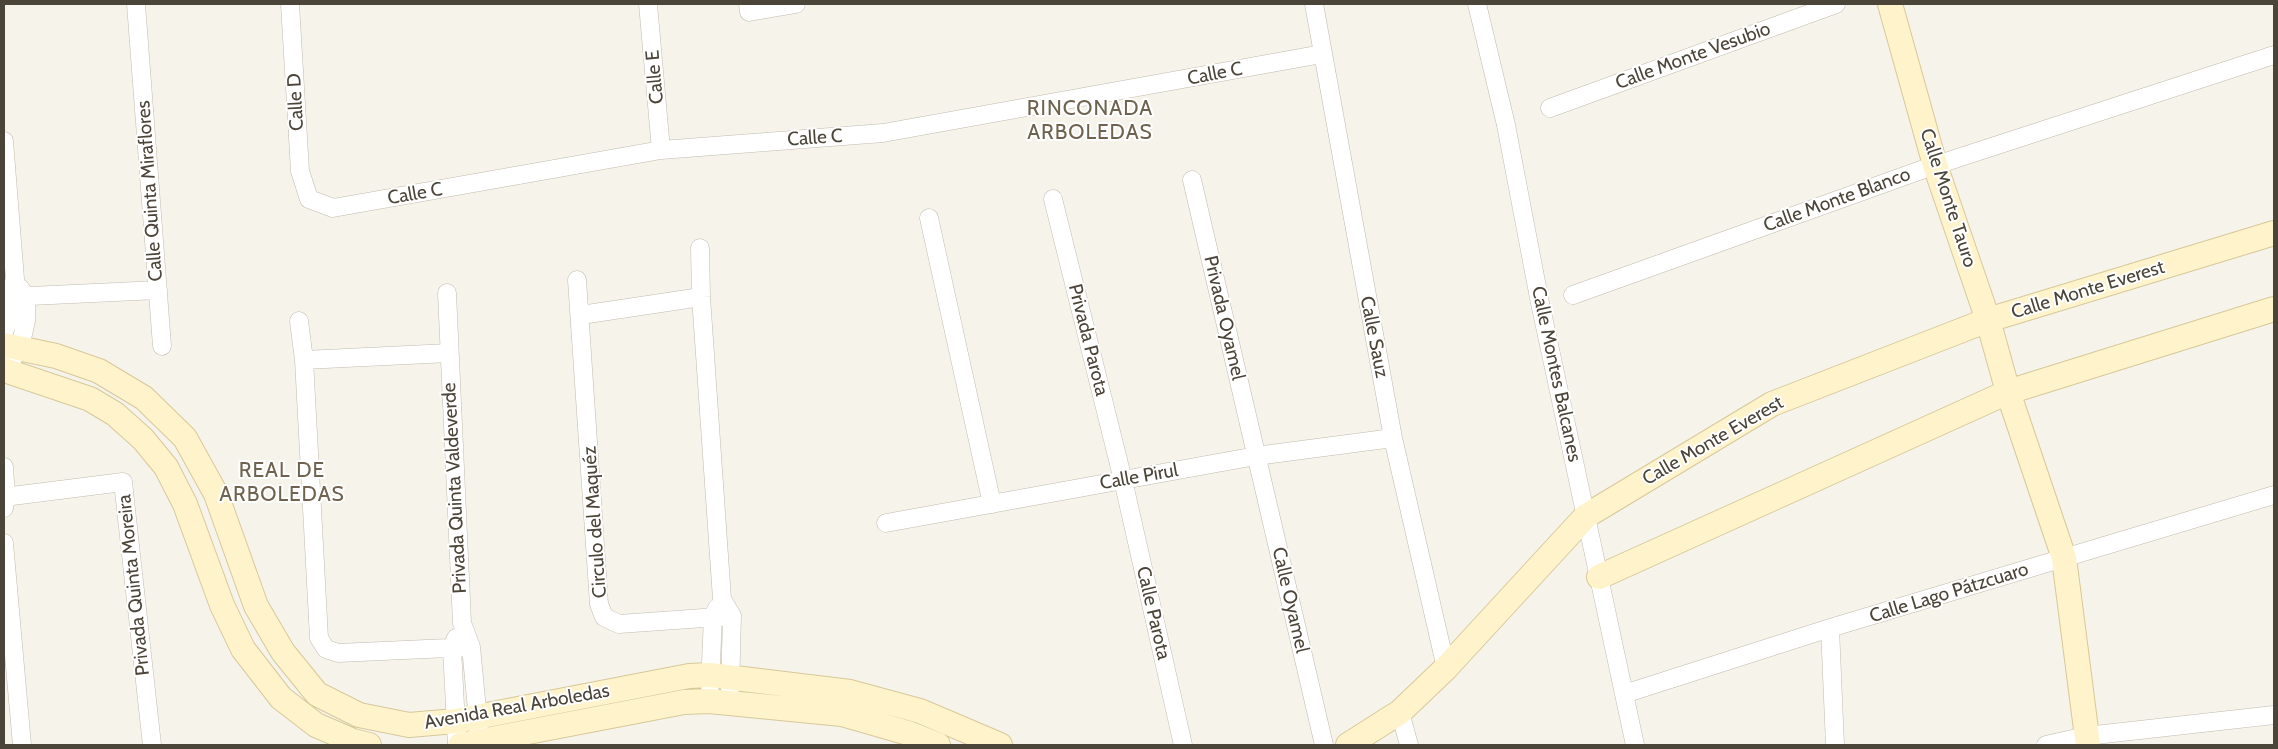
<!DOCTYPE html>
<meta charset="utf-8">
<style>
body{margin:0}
#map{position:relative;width:2278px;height:749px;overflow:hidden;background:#f6f3eb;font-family:Cabin,sans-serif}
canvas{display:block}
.frame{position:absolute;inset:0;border:5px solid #4b4438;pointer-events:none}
</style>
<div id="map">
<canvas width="2278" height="749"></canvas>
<div class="frame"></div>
</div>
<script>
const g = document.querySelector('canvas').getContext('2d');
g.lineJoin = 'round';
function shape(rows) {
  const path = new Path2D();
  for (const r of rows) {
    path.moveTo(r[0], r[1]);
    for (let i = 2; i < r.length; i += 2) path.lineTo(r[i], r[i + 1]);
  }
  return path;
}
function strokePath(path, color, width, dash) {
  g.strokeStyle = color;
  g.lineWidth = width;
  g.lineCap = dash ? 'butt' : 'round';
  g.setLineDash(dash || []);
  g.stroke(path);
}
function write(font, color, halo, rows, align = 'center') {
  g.font = font + ' Cabin,sans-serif';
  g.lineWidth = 4;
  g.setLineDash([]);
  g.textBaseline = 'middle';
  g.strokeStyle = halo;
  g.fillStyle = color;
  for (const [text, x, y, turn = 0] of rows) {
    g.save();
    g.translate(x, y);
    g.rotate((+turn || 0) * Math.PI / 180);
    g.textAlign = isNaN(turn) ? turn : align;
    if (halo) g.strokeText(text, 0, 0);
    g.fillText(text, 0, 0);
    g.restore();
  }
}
const street = shape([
 [136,4,162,346],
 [290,4,300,171,309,199,333,208,661,150,883,133,1322,54],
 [648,4,661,150],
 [748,4,749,12,796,4],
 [1314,4,1393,438,1446,668],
 [1477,4,1506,125,1540,303,1635,745],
 [1550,108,1836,4],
 [4,141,15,279,9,297,9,319,4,332],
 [1192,180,1324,745],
 [1053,199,1123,480,1183,745],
 [929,218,992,504],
 [700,248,701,297,722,599,732,616,730,689],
 [577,280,599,604,604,617,619,624,732,616],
 [447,293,462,623,471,647,480,741],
 [1573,295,1924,169,2274,55],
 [9,297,158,290],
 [581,315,701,297],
 [299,321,304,360,319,638,326,649,338,653,471,647],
 [13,358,20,347,26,321,26,297,20,288],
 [304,360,449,353],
 [4,467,6,497,4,508],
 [4,497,123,482,152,745],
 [886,523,1256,456,1393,438],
 [4,543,22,745],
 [1830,628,1835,745],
 [456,638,452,648,457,745],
 [710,686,713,617,717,608],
 [1624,694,1830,628,2274,495],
 [1400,712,1409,745],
 [2046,745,2086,736,2274,715]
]);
const secondary = shape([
 [1890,4,1935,165,1988,320,2008,392,2064,558,2088,745],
 [4,345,56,356,99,371,144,398,185,438,216,494,256,606,283,652,317,694,359,715,409,725,456,721,689,676,710,675,850,692,920,711,1000,745],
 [4,370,90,399,115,414,143,439,166,467,185,504,222,605,243,649,281,698,316,725,353,741,369,745],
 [1599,577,2008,392,2274,309],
 [460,745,684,702,709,701,842,714,908,733,938,745],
 [1348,745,1400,712,1446,668,1586,516,1772,404,1988,320,2274,233]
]);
strokePath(street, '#c2bbad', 19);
strokePath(secondary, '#d8c899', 26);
strokePath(street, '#fff', 18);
strokePath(secondary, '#fff3cc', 24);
write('19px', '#4b4438', '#fff', [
 ["Calle Monte Vesubio",1693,56,-20],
 ["Calle C",1215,74,-11],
 ["Calle E",655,77,-95],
 ["Calle D",296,102,-93],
 ["Calle C",815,138,-4],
 ["Calle Quinta Miraflores",150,191,-94],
 ["Calle C",415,194,-10],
 ["Calle Monte Tauro",1948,198,72],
 ["Calle Monte Blanco",1837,200,-20],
 ["Calle Monte Everest",2088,290,-17],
 ["Privada Oyamel",1224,318,77],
 ["Calle Sauz",1374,337,79],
 ["Privada Parota",1088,340,76],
 ["Calle Montes Balcanes",1556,374,78],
 ["Calle Monte Everest",1713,441,-30],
 ["Calle Pirul",1139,477,-10],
 ["Privada Quinta Valdeverde",455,488,-93],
 ["Circulo del Maquéz",595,522,-94],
 ["Privada Quinta Moreira",134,585,-96],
 ["Calle Lago Pátzcuaro",1949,593,-17],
 ["Calle Oyamel",1290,600,77],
 ["Calle Parota",1153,613,77],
 ["Avenida Real Arboledas",517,707,-10]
]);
g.letterSpacing = '1px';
write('21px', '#6f624e', '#fff', [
 ["RINCONADA",1090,109],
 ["ARBOLEDAS",1090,133],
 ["REAL DE",282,471],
 ["ARBOLEDAS",282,495]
]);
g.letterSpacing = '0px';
</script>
